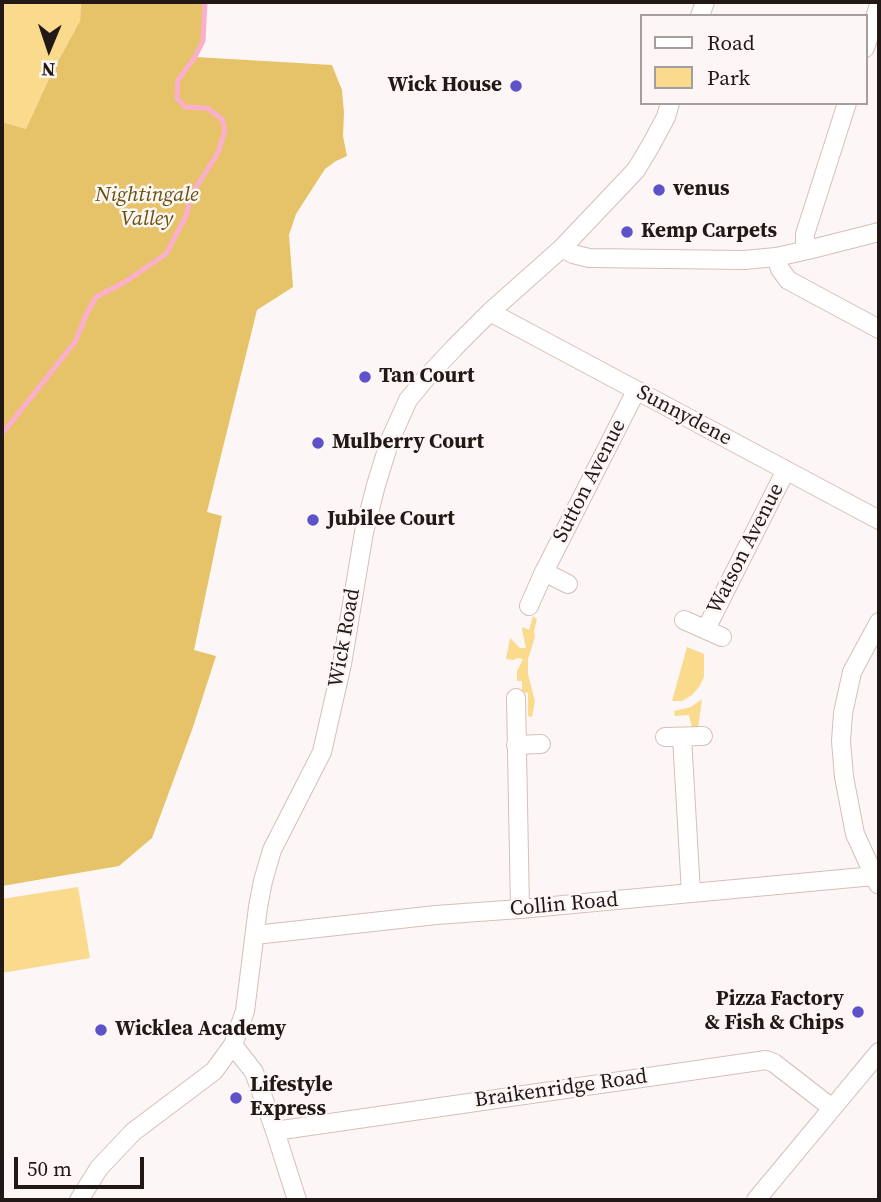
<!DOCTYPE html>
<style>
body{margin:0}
#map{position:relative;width:881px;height:1202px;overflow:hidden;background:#fcf7f6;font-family:"Source Serif 4",serif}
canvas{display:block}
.frame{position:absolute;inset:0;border:4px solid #221916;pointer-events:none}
.legend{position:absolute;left:640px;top:14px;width:228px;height:91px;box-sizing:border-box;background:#fcf7f6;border:2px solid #a59e9c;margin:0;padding:9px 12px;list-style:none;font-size:21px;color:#221916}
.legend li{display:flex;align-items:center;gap:14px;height:35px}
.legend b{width:35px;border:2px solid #a59e9c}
.north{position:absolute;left:14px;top:14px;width:70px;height:70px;-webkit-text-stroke:5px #fcf7f6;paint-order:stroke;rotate:182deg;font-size:19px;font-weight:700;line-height:28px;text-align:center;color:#221916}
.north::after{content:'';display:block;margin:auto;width:24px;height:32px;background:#221916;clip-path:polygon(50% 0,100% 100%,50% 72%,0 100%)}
.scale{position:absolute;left:14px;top:1157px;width:130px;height:32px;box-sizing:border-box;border:4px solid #221916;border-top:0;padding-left:9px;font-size:21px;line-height:24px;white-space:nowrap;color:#221916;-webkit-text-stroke:5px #fcf7f6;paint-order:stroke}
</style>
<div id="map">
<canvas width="881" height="1202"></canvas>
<div class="frame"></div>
<ul class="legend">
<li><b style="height:9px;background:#fff"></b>Road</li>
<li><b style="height:19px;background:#fada8d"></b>Park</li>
</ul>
<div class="north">N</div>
<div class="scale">50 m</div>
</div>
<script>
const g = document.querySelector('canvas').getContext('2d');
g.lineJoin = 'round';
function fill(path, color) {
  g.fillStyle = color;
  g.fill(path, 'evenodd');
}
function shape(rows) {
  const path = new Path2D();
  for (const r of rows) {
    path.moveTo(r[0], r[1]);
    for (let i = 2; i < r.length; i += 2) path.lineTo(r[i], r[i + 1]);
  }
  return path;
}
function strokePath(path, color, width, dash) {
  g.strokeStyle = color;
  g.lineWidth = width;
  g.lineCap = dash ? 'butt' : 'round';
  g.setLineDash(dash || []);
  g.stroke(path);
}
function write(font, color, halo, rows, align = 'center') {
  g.font = font + ' "Source Serif 4",serif';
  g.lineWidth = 5;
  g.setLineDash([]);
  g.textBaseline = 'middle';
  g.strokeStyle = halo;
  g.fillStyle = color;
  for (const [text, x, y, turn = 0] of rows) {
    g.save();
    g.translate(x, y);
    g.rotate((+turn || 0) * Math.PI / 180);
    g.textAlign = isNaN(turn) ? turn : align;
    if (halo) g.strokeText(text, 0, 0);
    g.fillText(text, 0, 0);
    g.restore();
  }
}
fill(shape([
 [2,2,81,2,80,21,52,72,26,129,2,122],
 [533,616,537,619,534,631,535,637,528,659,528,674,535,701,532,717,528,716,528,693,522,692,522,681,517,681,517,671,523,659,518,658,513,660,506,659,510,638,520,648,526,648,522,630,523,627,529,630],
 [687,647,704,654,704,677,699,687,692,695,682,701,672,701],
 [702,699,698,728,692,728,689,715,675,716,674,711,691,707],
 [78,887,90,958,2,973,2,899]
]), '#fada8d');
fill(shape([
 [81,2,205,2,203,41,196,57,332,65,342,90,344,113,343,136,347,156,336,161,325,169,296,214,289,235,293,287,257,310,207,512,222,516,194,650,216,656,192,730,152,838,119,866,2,886,2,122,26,129,52,72,80,21]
]), '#e6c368');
strokePath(shape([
 [2,434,75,342,88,311,96,297,125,282,166,254,186,216,191,195,218,153,225,130,222,119,207,108,185,107,177,98,178,80,195,57,203,41,205,2]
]), '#fab0cd', 5);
const minor = shape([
 [700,16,705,2],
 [865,48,879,5],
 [562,248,573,254,589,258,744,260,776,257,808,250,879,232],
 [808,250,805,241,805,234,847,103],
 [776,257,780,269,788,280,879,329],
 [490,312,879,520],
 [544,572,568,584],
 [529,606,544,572,636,391],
 [684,620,722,637],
 [706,629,786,470],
 [516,698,520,909],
 [665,737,703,736],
 [682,737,691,893],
 [516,745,541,744],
 [878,884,855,834,844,777,841,741,843,713,852,672,879,622],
 [255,935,436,915,520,909,874,876],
 [233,1045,254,1072,275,1131,297,1200],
 [275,1131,766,1060,774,1063,832,1108],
 [79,1200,99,1168,133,1132,214,1071,233,1045,245,1011,258,907,263,881,272,850,322,752,342,664,364,532,376,485,390,440,408,400,426,378,455,347,490,312,562,248,636,170,651,145,666,117,670,103],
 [756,1200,879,1052]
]);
strokePath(minor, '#d6bfb6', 20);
strokePath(minor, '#fff', 18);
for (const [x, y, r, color] of [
 [516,86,7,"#5e52cb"],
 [659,190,7,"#5e52cb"],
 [627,232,7,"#5e52cb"],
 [365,377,7,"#5e52cb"],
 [318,443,7,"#5e52cb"],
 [313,520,7,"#5e52cb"],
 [858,1012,7,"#5e52cb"],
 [101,1030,7,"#5e52cb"],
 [236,1098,7,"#5e52cb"]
]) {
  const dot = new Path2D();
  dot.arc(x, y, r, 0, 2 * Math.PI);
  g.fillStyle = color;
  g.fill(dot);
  strokePath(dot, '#fcf7f6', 2.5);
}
write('bold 21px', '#221916', '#fcf7f6', [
 ["Wick House",502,86,"right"],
 ["venus",673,190],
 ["Kemp Carpets",641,232],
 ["Tan Court",379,377],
 ["Mulberry Court",332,443],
 ["Jubilee Court",327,520],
 ["Pizza Factory",844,1000,"right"],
 ["& Fish & Chips",844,1024,"right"],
 ["Wicklea Academy",115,1030],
 ["Lifestyle",250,1086],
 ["Express",250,1110]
], 'left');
write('italic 21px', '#6a520a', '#fcf7f6', [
 ["Nightingale",147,196],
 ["Valley",147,220]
]);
write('21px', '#221916', '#fcf7f6', [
 ["Sunnydene",684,416,28],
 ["Sutton Avenue",590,481,-63],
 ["Watson Avenue",746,549,-63],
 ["Wick Road",345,638,-80],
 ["Collin Road",564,905,-5],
 ["Braikenridge Road",561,1089,-8]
]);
</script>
